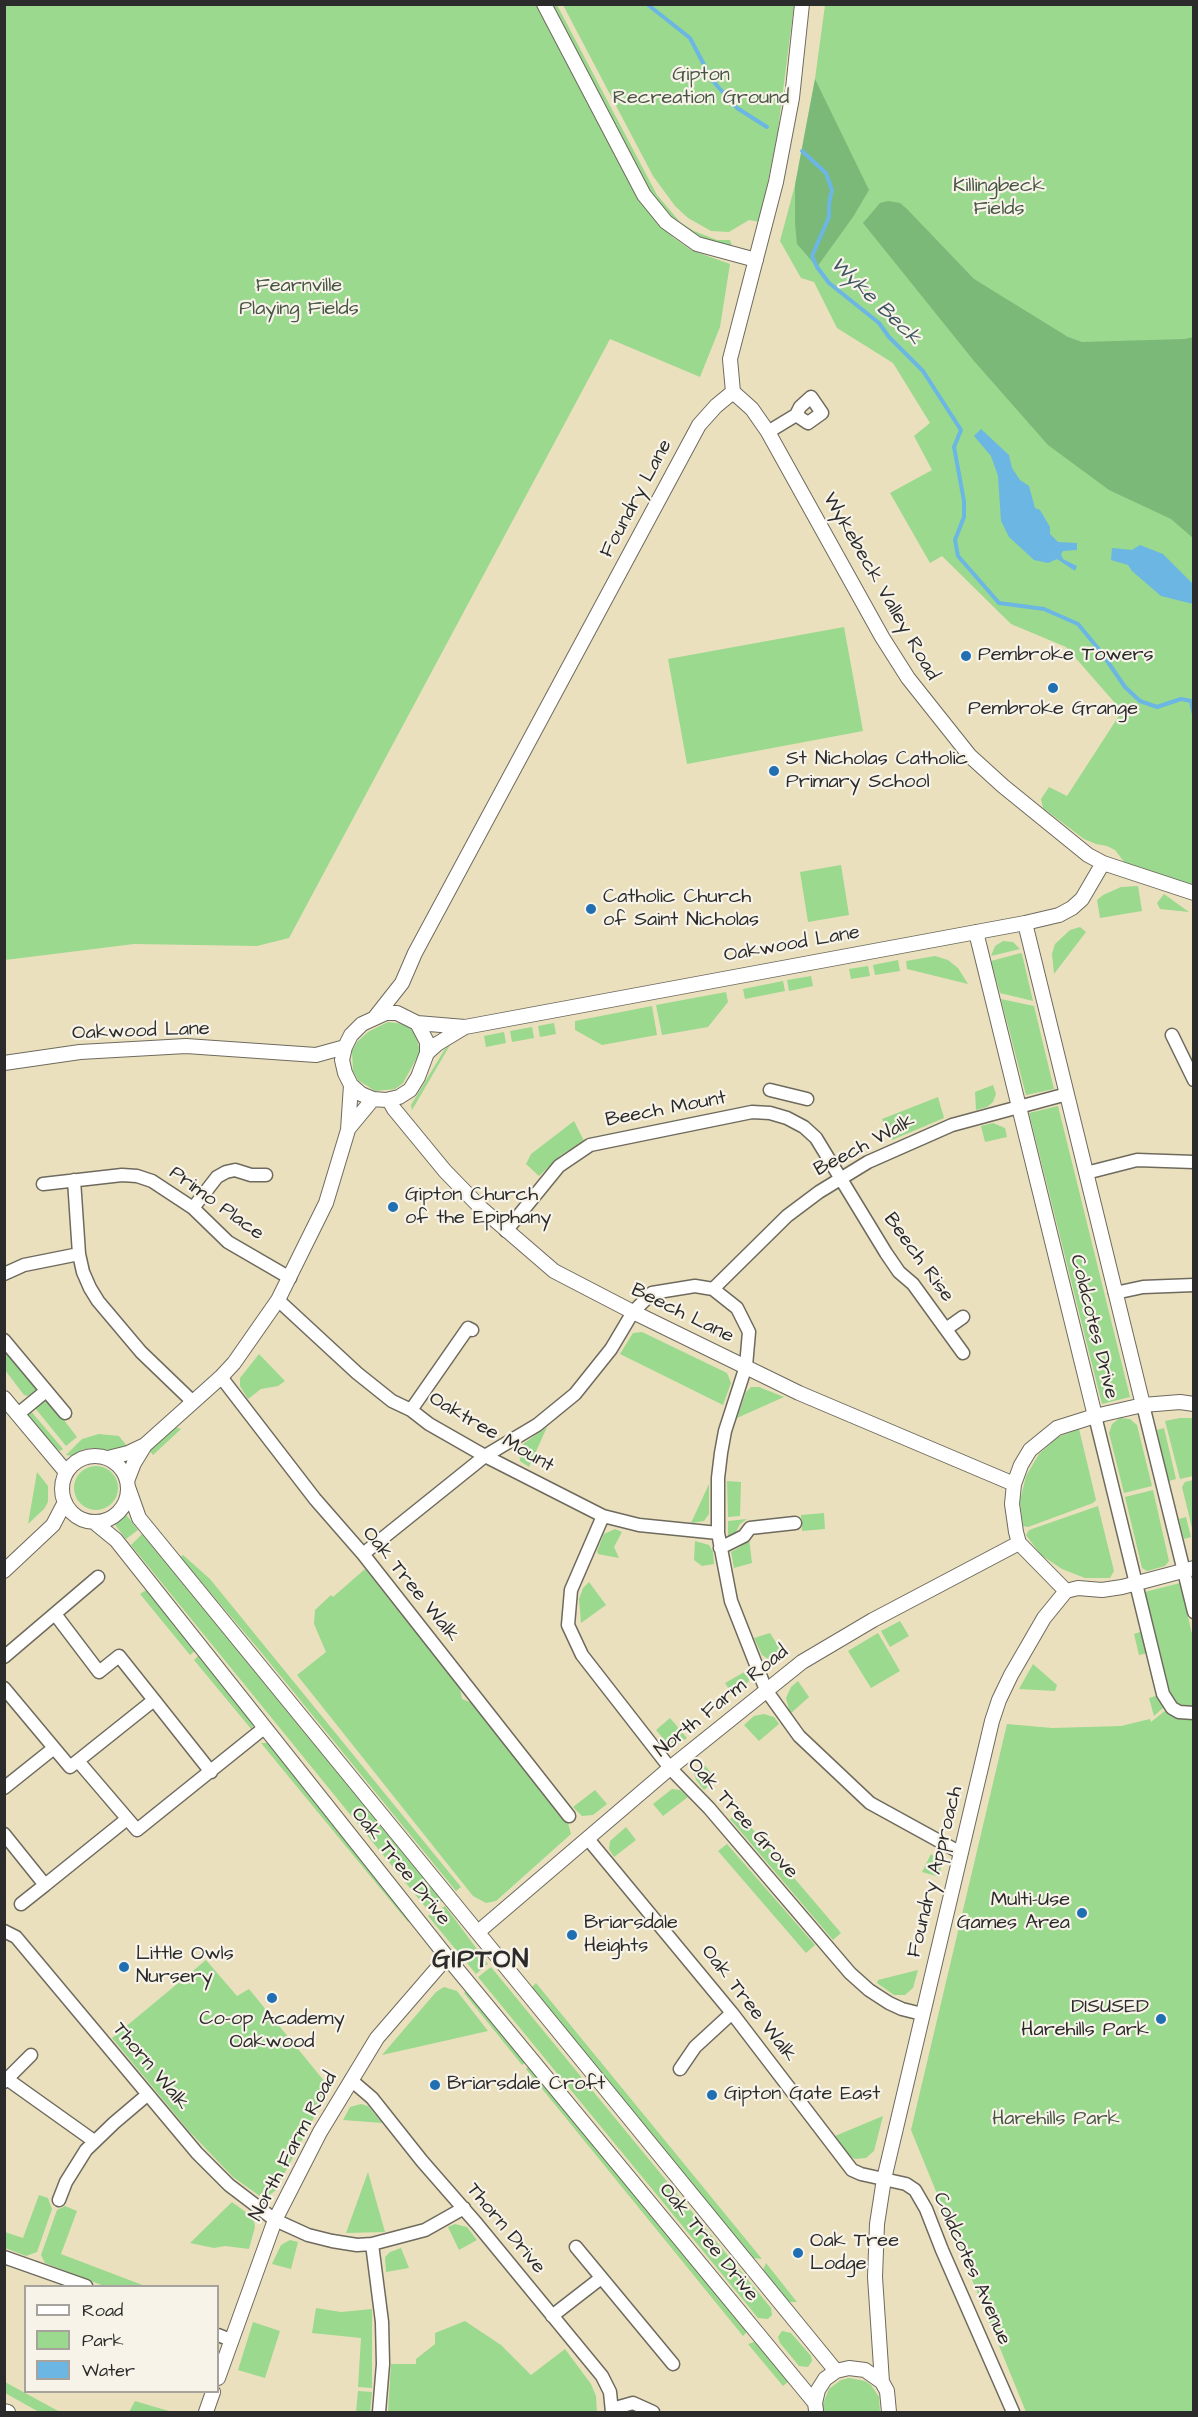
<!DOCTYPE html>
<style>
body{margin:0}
#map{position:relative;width:1198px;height:2417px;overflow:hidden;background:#ebe0bd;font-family:"Architects Daughter",sans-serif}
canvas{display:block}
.frame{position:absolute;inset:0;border:6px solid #2b2b2b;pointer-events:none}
.legend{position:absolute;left:24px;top:2285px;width:195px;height:108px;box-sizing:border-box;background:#f7f3e8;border:2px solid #a5a39c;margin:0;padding:8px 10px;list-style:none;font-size:18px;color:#2b2b2b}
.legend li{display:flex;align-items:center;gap:12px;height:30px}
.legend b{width:30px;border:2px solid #a5a39c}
</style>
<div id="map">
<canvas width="1198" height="2417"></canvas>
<div class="frame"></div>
<ul class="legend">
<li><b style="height:8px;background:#fff"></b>Road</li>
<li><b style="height:16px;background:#9ad98e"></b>Park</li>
<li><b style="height:16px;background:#6cb6e4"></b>Water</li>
</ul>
</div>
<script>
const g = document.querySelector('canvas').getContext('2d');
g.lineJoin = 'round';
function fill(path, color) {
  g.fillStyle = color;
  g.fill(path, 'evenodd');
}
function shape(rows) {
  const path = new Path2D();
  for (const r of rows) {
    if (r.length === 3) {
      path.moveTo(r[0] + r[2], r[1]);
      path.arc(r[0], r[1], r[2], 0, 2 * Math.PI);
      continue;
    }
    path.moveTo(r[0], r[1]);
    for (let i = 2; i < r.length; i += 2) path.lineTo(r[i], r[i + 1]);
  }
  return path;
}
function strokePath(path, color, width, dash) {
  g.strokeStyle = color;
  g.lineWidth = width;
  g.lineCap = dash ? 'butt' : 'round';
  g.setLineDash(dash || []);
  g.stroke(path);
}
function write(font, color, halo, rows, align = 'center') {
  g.font = font + ' "Architects Daughter",sans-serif';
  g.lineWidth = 4.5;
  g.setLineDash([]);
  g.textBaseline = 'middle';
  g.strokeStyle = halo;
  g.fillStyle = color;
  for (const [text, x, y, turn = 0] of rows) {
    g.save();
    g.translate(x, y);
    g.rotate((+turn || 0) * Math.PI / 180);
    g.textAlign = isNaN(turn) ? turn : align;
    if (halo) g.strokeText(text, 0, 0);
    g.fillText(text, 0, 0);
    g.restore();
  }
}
fill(shape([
 [4,5,536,5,641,201,660,226,674,238,691,250,730,264,720,327,700,377,610,339,289,938,257,946,134,944,5,960],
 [551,5,557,5,657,195,680,222,694,231,717,240,730,240,732,246,704,241,678,225,653,197],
 [563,5,794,5,778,130,760,222,749,220,729,232,711,231,688,218,675,206,653,176],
 [825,5,1193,5,1193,885,1125,863,1115,850,1107,846,1096,844,1084,839,1043,808,1041,799,1049,787,1067,796,1122,711,1066,647,1011,624,942,556,930,563,890,493,932,470,914,436,930,423,893,363,837,328,814,282,801,278,780,241,795,185,815,79],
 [844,627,863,731,687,764,668,659],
 [841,865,849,915,808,922,800,872],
 [1138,886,1142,911,1100,918,1097,900,1103,895,1121,887],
 [1164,894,1189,912,1160,909,1157,903],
 [1080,927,1086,932,1054,974,1052,954,1055,944,1070,930],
 [1003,941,1013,942,1020,949,991,956,995,946],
 [1021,953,1022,954,1033,1001,1000,993,991,961],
 [935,956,948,960,958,968,968,984,907,969,906,961],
 [898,960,900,971,875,975,873,965],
 [868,966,870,976,851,979,849,969],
 [811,976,813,986,789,991,787,980],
 [783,981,785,991,745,999,743,989],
 [726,992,728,1002,708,1027,662,1035,656,1005],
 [1001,999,1034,1006,1054,1089,1026,1095],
 [652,1006,657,1035,602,1045,575,1030,575,1021],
 [388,1022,404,1024,411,1029,416,1035,420,1052,403,1083,395,1089,375,1091,358,1080,353,1071,352,1051,357,1042,368,1032],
 [554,1023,556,1034,540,1037,538,1026],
 [532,1027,534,1038,512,1042,510,1031],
 [504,1032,506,1043,486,1047,484,1036],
 [450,1045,412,1110,411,1105,445,1049],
 [993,1085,996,1094,993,1102,987,1107,976,1110,975,1092],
 [938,1097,944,1118,892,1140,882,1119],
 [1058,1106,1130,1397,1102,1404,1029,1113],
 [574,1121,584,1141,561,1155,539,1176,526,1164,531,1154],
 [993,1123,1005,1128,1007,1137,985,1142,981,1126],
 [642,1332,727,1373,731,1383,723,1405,620,1354,633,1333],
 [4,1347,37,1389,28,1396,24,1395,5,1370],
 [259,1354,285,1381,278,1386,261,1389,248,1399,240,1386,240,1378],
 [751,1387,759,1387,784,1397,737,1418,746,1392],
 [46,1397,77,1437,66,1446,35,1408,35,1404],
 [30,1410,63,1449,60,1451,46,1439,26,1414],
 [1120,1418,1130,1419,1137,1425,1152,1486,1124,1493,1109,1433,1112,1424],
 [1180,1418,1194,1418,1193,1476,1180,1479,1165,1421],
 [175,1427,181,1429,153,1455,149,1450],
 [547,1427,529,1467,520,1461,519,1450,523,1444],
 [1164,1428,1176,1479,1169,1481,1157,1430],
 [1079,1429,1096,1500,1093,1503,1028,1527,1023,1526,1020,1501,1026,1476,1039,1454,1058,1437],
 [99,1434,119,1436,127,1446,110,1450,91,1448,81,1450,73,1456,66,1455,82,1439],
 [96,1488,22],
 [37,1472,48,1486,48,1502,44,1509,28,1524],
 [1193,1480,1194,1480,1193,1532,1182,1487,1185,1482],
 [727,1481,741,1482,740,1516,728,1517],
 [709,1484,709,1514,704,1521,691,1523],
 [1153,1490,1169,1561,1165,1566,1147,1571,1142,1568,1125,1497],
 [1098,1506,1114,1571,1110,1578,1085,1578,1062,1569,1041,1555,1026,1535,1029,1530],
 [124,1512,138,1530,126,1539,113,1522],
 [824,1513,825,1529,802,1531,801,1515],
 [1186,1517,1191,1537,1184,1539,1179,1519],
 [747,1519,740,1524,736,1532,728,1537,728,1521],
 [615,1529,622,1532,614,1547,619,1558,598,1554,597,1551,604,1534],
 [142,1534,442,1901,427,1909,131,1545],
 [749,1538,752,1563,734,1568,731,1552,740,1547],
 [695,1541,709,1545,713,1552,714,1564,702,1566,694,1560],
 [183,1555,210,1579,461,1887,456,1891,261,1652,180,1557],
 [365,1569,460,1688,462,1699,472,1703,568,1823,571,1834,496,1901,486,1903,473,1896,297,1675,326,1652,314,1624,315,1610,331,1595,333,1597],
 [589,1582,606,1605,581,1623,579,1599,583,1588],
 [1180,1583,1193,1638,1193,1707,1182,1707,1172,1699,1145,1592],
 [146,1590,196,1650,190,1655,140,1594],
 [900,1621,909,1636,890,1647,881,1631],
 [1143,1631,1148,1653,1139,1655,1134,1634],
 [770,1633,785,1657,776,1661,771,1661,762,1655,754,1638],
 [878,1633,900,1671,871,1688,848,1651],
 [199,1655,253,1723,252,1730,194,1660],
 [1033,1664,1057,1685,1055,1691,1019,1689],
 [748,1670,749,1681,734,1697,725,1683],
 [798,1681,809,1697,790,1714,786,1698,791,1687],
 [1159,1695,1164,1707,1154,1716,1149,1698],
 [1166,1710,1181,1719,1193,1719,1193,2412,1026,2412,911,2130,1007,1724,1052,1728,1121,1726,1150,1719,1151,1722],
 [764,1714,774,1717,779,1724,759,1741,744,1725,754,1716],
 [670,1718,687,1738,678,1744,666,1742,656,1730],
 [261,1743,269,1743,413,1919,408,1922],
 [702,1762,716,1779,704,1790,696,1780,694,1773],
 [672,1789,680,1790,688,1797,663,1816,653,1804],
 [595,1790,607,1804,593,1815,582,1816,573,1807],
 [738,1812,841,1933,833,1940,730,1819],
 [626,1827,636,1840,614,1857,609,1849,610,1841],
 [727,1844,815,1945,806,1953,718,1851],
 [931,1854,941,1862,940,1877,922,1872],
 [445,1906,488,1964,476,1974,428,1916],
 [206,1960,237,1996,249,1989,325,2082,328,2091,275,2191,264,2199,233,2177,189,2131,112,2038],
 [491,1967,771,2308,772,2315,768,2319,758,2318,478,1977],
 [918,1970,913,1988,905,1995,894,1995,877,1983,878,1980],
 [536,1983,762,2259,753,2258,530,1989],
 [444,1987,457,1991,488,2031,382,2055,436,1992],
 [470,1988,528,2060,522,2065,464,1993],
 [531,2064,746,2329,746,2333,743,2336,526,2069],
 [361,2104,368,2106,382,2123,343,2120,350,2107],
 [883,2116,874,2151,866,2158,855,2159,850,2156,835,2136],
 [368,2172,385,2232,346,2233],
 [39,2195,48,2198,52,2209,37,2252,26,2256,5,2248,5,2232,23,2238],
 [232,2202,251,2216,254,2221,255,2227,249,2249,225,2246,214,2248,190,2243],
 [65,2206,77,2211,61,2254,145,2286,104,2286,45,2263,41,2255,57,2210],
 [455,2224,467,2227,477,2240,459,2250,448,2227],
 [290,2240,298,2242,291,2269,272,2264,281,2245],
 [401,2248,409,2268,386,2272,385,2257,390,2252],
 [766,2263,797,2302,790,2302,784,2298,763,2270],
 [316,2308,341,2312,372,2309,372,2388,358,2387,361,2338,312,2333],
 [465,2321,501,2345,531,2375,565,2349,591,2384,596,2396,597,2412,388,2412,391,2364,416,2364,416,2359,435,2344,435,2333],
 [253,2322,280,2331,265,2378,238,2370],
 [782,2331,791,2333,811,2356,812,2361,808,2367,799,2366,780,2343,778,2337],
 [754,2342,759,2345,789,2381,783,2386,748,2344],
 [849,2378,865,2381,871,2385,879,2397,880,2412,823,2412,823,2404,829,2389,841,2380],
 [4,2382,5,2382,60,2412,39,2412,5,2393],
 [358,2391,372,2392,370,2412,356,2412],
 [135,2401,172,2412,129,2412]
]), '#9ad98e');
fill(shape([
 [815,79,869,190,853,217,817,267,797,244,795,223,795,185],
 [888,201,900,203,907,209,974,279,1068,337,1082,342,1185,339,1193,337,1193,538,1171,519,1109,490,1048,445,974,361,863,223,880,203]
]), '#7bb979');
fill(shape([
 [981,429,1009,455,1012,468,1020,480,1029,486,1035,508,1040,510,1050,527,1050,534,1058,542,1077,543,1077,550,1063,551,1061,554,1063,559,1077,566,1075,571,1057,559,1048,563,1034,560,1009,537,1001,521,998,476,991,456,974,436],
 [1140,545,1163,554,1193,584,1193,604,1161,596,1132,571,1128,565,1111,560,1112,548,1132,550]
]), '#6cb6e4');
strokePath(shape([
 [647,4,690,38,712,80,737,108,767,127],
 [802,151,826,173,832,190,829,204,829,217,812,256,817,267,829,283,879,323,889,337,923,371,961,430,954,447,964,501,964,517,955,540,958,556,999,603,1044,609,1078,624,1101,652,1125,687,1140,701,1157,707,1181,699,1191,701,1194,715]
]), '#6cb6e4', 4);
const minor = shape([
 [768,432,796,415,800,407,811,397,822,413,808,423,796,415],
 [1172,1035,1194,1080],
 [770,1090,807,1099],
 [1086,1173,1137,1160,1194,1162],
 [74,1180,79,1254,83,1272,90,1288,98,1301,141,1352,193,1402],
 [43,1184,122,1175,137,1176,152,1181,193,1208,228,1242,290,1278],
 [193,1208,217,1177,226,1172,235,1170,251,1175,266,1175],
 [506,1231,559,1166,590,1145,752,1112,770,1113,787,1118,804,1127,816,1138,886,1253,899,1272,913,1284,963,1353],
 [4,1274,24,1265,79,1254],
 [713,1289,787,1216,819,1192,868,1162,952,1125,1067,1094],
 [1115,1293,1143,1287,1194,1285],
 [278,1300,357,1373,392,1401,411,1410,429,1424,485,1456,603,1516,639,1525,718,1533],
 [946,1329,963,1317],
 [4,1340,65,1413],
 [221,1377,315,1499,363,1554,569,1816],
 [1143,1405,1194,1612],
 [411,1410,468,1328,472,1330],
 [18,1414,46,1391],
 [1095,1416,1163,1694,1172,1708,1179,1712,1194,1713],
 [603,1516,571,1590,568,1625,582,1655,670,1768,709,1808,850,1973,869,1990,889,2003,902,2009,922,2014],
 [720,1548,744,1536,750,1528,795,1523],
 [363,1554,485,1456,537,1425,575,1394,611,1349,633,1312,652,1293,695,1286,713,1289,737,1308,749,1332,746,1366,725,1431,721,1453,718,1478,718,1533,731,1601,766,1690,799,1736,870,1803,961,1853],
 [55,1614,99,1672,119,1656,154,1700],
 [4,1657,98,1577],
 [4,1688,70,1767,154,1700,211,1772],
 [78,1761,137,1830,264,1728],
 [4,1788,54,1748],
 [4,1834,45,1885,127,1819],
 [588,1839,732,2013,852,2170,861,2174,906,2184,915,2190,926,2209,942,2250,1013,2412],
 [21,1904,45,1885],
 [4,1931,16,1937,197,2153,229,2185,275,2220,308,2235,332,2241,357,2245,372,2244,425,2230,464,2208],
 [680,2069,695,2047,732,2013],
 [7,2079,94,2141],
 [351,2080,372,2098,422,2161,477,2224,602,2376,610,2392,612,2412],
 [4,2082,31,2055],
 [59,2200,66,2182,86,2150,114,2123,147,2095],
 [372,2244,382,2322,383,2364,379,2412],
 [576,2247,673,2364],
 [4,2257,86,2286],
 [552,2316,601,2278],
 [218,2335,231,2340],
 [612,2409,633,2403,653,2412]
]);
const tertiary = shape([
 [544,4,644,195,666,222,697,244,756,260],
 [733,392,752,409,768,432,882,637,908,678,970,756,1003,786,1088,855,1103,863,1194,893],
 [733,392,730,359,776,182,792,98,802,4],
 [1025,923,1143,1405],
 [976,932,1095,1416],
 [386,1013,397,1013,417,1023,427,1042,427,1053,418,1077,410,1090,399,1097,386,1100,373,1099,361,1094,351,1085,345,1073,342,1060,345,1047,351,1035,362,1024,386,1013],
 [376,1016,402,983,415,953,699,425,716,406,733,392],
 [417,1023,465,1027,1025,923,1059,915,1072,908,1082,899,1103,863],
 [427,1053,437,1044,465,1027],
 [4,1063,80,1052,186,1046,316,1055,345,1047],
 [389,1100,394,1109,445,1171,481,1208,554,1271,633,1312,799,1393,1014,1484],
 [349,1128,373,1099],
 [4,1398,66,1472],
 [95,1489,33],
 [108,1458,128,1453,145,1445,221,1377,234,1363,278,1300,326,1203,348,1130,351,1085],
 [127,1481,134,1463,145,1445],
 [128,1487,139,1518,836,2371],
 [94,1522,116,1540,447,1957,815,2403],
 [4,1571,53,1525,65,1502],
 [1066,1591,1019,1543,1016,1532,1012,1504,1014,1484,1021,1465,1030,1450,1057,1428,1095,1416,1143,1405,1180,1402,1194,1404],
 [478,1932,670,1768,802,1662,873,1620,1019,1543],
 [218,2378,275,2220,320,2132,377,2038,447,1957],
 [882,2382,875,2277,877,2224,884,2179,992,1721,999,1700,1011,1675,1044,1618,1066,1591,1078,1588,1102,1590,1122,1587,1194,1568],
 [816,2410,815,2403,818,2390,825,2379,836,2371,849,2368,865,2370,882,2382,887,2391,889,2412],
 [4,2411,8,2412],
 [206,2412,213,2392]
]);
strokePath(minor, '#6e6a5e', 15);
strokePath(tertiary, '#6e6a5e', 16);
strokePath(minor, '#fff', 12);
strokePath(tertiary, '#fff', 14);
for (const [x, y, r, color] of [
 [966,656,6,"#1f6fb2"],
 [1053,688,6,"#1f6fb2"],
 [774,771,6,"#1f6fb2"],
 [591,909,6,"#1f6fb2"],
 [393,1207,6,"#1f6fb2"],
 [1082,1913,6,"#1f6fb2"],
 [572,1935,6,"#1f6fb2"],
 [124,1967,6,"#1f6fb2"],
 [272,1998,6,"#1f6fb2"],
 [1161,2019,6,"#1f6fb2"],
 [435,2085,6,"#1f6fb2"],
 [712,2095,6,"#1f6fb2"],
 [798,2253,6,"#1f6fb2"]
]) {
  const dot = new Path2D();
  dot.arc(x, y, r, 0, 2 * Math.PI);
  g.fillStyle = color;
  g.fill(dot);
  strokePath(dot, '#f7f3e8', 2);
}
write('20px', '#475644', '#f7f3e8', [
 ["Gipton",701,76],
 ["Recreation Ground",701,99],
 ["Killingbeck",999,187],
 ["Fields",999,210],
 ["Fearnville",299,287],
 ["Playing Fields",299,310],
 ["Harehills Park",1056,2120]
]);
write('20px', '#2b2b2b', '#f7f3e8', [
 ["Foundry Lane",637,499,-62],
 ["Wykebeck Valley Road",880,587,60],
 ["Oakwood Lane",792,945,-10],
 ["Oakwood Lane",141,1032,-2],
 ["Beech Mount",666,1110,-11],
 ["Beech Walk",865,1146,-28],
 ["Primo Place",216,1204,36],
 ["Beech Rise",918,1258,54],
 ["Beech Lane",682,1314,26],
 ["Coldcotes Drive",1093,1327,76],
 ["Oaktree Mount",491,1433,30],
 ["Oak Tree Walk",410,1585,51],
 ["North Farm Road",722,1702,-39],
 ["Oak Tree Grove",742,1819,48],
 ["Oak Tree Drive",400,1867,51],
 ["Foundry Approach",936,1872,-76],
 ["Oak Tree Walk",748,2004,52],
 ["Thorn Walk",150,2067,50],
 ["North Farm Road",294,2147,-62],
 ["Thorn Drive",505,2229,50],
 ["Oak Tree Drive",708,2243,51],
 ["Coldcotes Avenue",971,2269,66]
]);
write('20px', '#2b2b2b', '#f7f3e8', [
 ["Pembroke Towers",978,656],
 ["Pembroke Grange",1053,710,"center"],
 ["St Nicholas Catholic",786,760],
 ["Primary School",786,783],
 ["Catholic Church",603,898],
 ["of Saint Nicholas",603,921],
 ["Gipton Church",405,1196],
 ["of the Epiphany",405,1219],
 ["Multi-Use",1070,1901,"right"],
 ["Games Area",1070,1924,"right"],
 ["Briarsdale",584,1924],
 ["Heights",584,1947],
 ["Little Owls",136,1955],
 ["Nursery",136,1978],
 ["DISUSED",1149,2008,"right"],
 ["Harehills Park",1149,2031,"right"],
 ["Co-op Academy",272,2020,"center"],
 ["Oakwood",272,2043,"center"],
 ["Briarsdale Croft",447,2085],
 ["Gipton Gate East",724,2095],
 ["Oak Tree",810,2242],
 ["Lodge",810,2265]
], 'left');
write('italic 21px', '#3e5562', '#f7f3e8', [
 ["Wyke Beck",875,302,44]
]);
g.letterSpacing = '1.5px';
write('bold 26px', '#2b2b2b', '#f7f3e8', [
 ["GIPTON",481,1962]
]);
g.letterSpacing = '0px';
</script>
